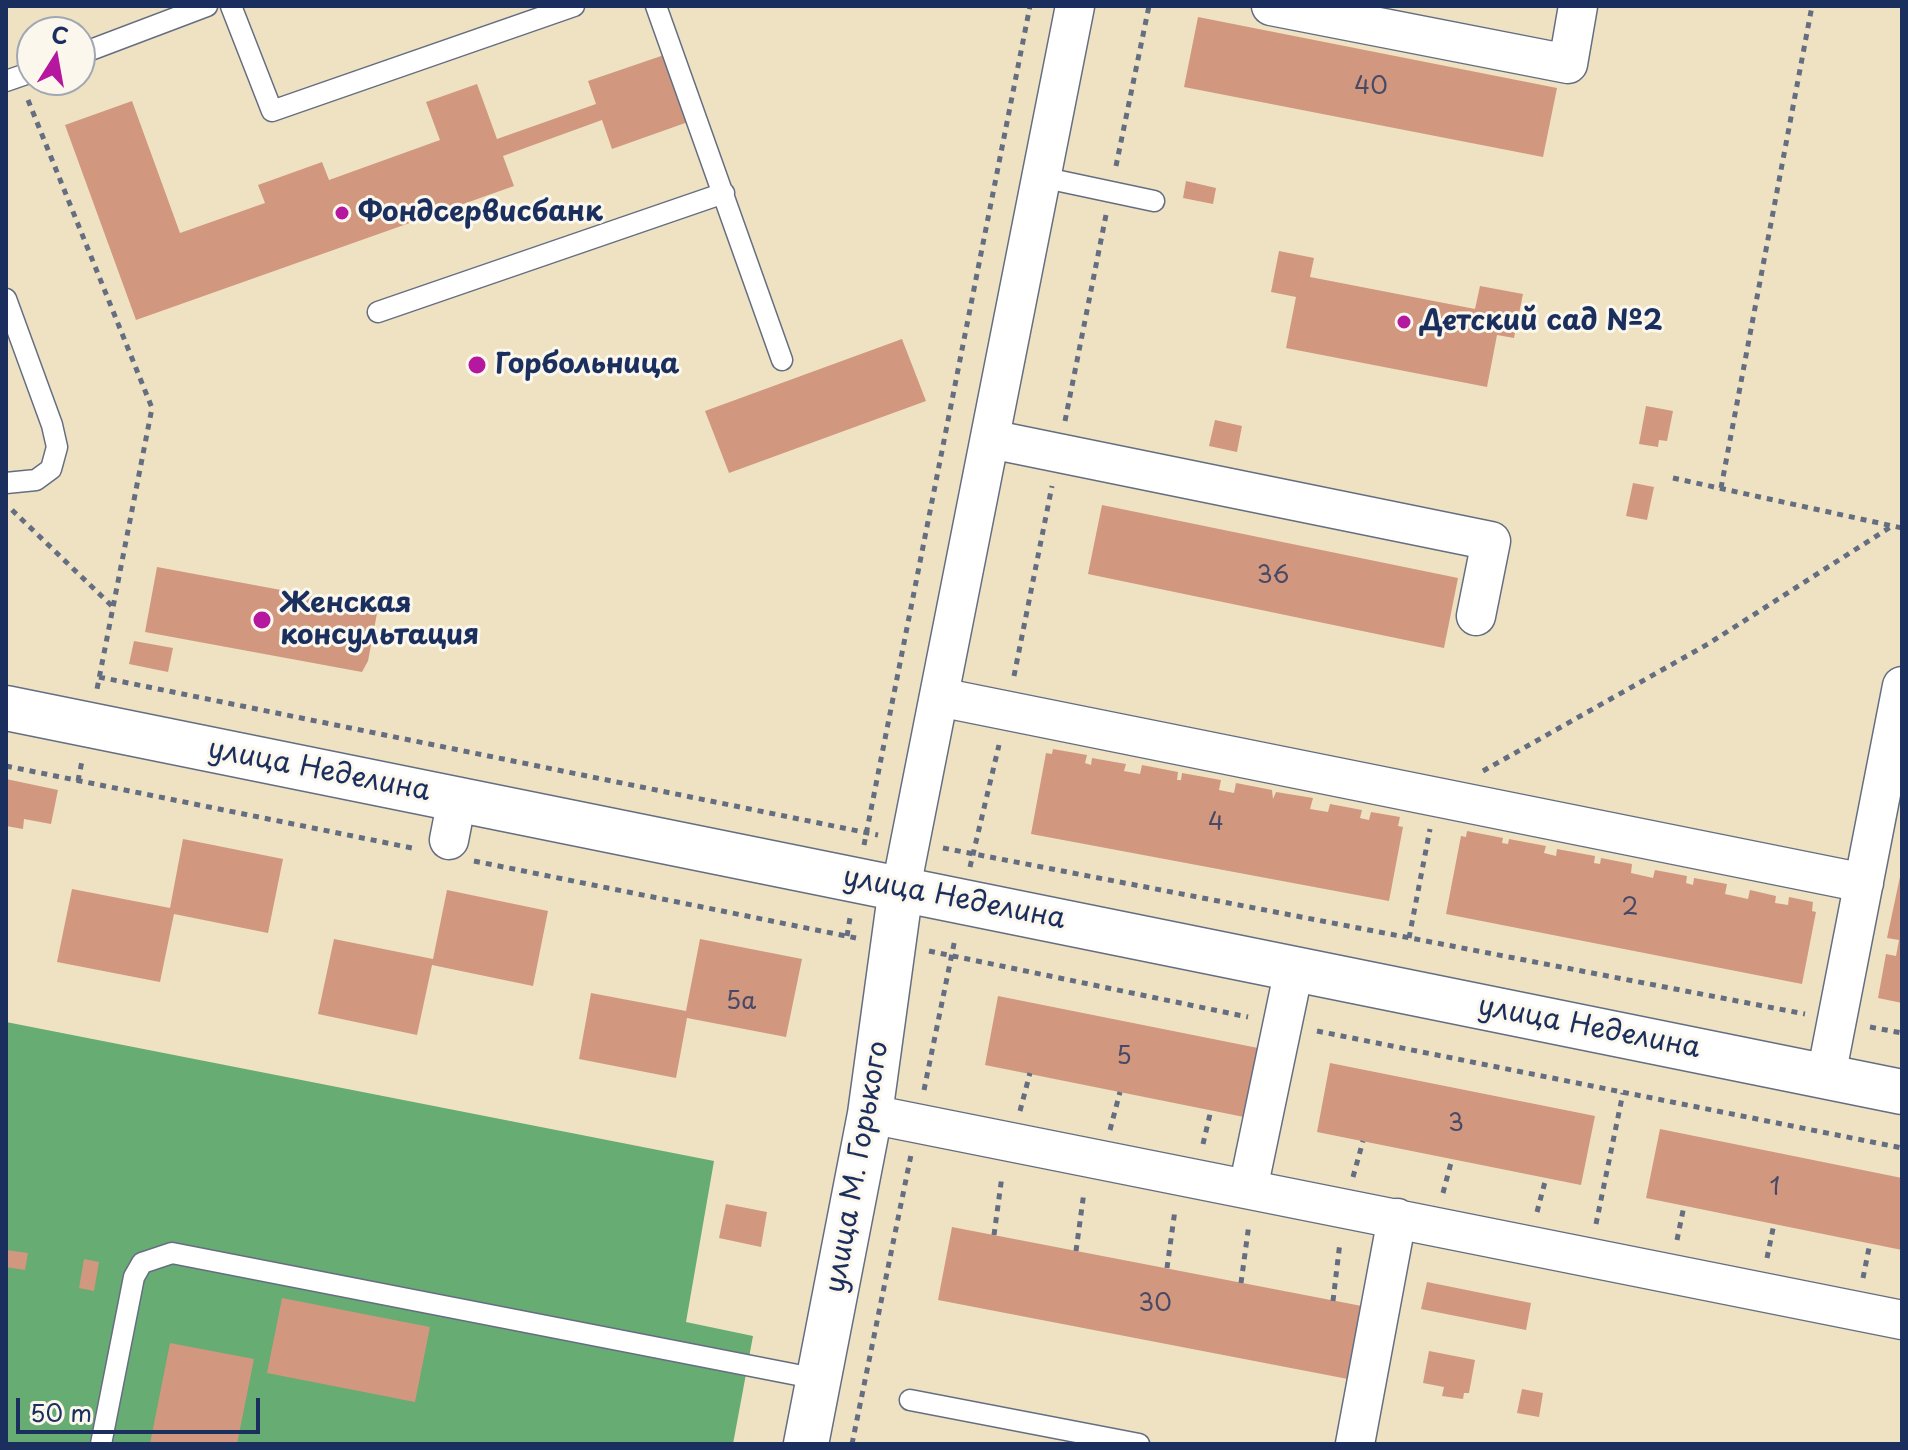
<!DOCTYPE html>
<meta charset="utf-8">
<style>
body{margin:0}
#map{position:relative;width:1908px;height:1450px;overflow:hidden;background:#eee2c3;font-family:"Playpen Sans",sans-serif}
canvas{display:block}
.frame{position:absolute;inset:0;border:8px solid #1b2f5e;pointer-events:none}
.north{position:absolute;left:16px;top:16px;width:80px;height:80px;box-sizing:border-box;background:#fbf7ec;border:2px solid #a1a7b3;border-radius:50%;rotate:11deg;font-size:22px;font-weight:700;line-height:32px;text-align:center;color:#1b2f5e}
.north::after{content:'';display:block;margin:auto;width:28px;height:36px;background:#b5179e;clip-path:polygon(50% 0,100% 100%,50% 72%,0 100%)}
.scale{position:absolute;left:16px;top:1398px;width:244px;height:36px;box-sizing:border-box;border:4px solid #1b2f5e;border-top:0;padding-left:10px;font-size:24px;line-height:28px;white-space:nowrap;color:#1b2f5e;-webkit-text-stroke:6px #fbf7ec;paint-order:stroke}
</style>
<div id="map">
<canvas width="1908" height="1450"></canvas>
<div class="frame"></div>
<div class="north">С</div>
<div class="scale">50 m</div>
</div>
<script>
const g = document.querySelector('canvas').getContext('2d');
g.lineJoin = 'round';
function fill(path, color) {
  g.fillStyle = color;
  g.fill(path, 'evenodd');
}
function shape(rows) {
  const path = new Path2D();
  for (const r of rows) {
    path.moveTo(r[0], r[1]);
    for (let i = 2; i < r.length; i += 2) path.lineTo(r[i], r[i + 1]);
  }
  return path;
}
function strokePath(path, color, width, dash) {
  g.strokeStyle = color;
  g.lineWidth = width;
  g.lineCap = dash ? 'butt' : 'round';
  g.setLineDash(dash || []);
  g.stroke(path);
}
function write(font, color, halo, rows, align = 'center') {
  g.font = font + ' "Playpen Sans",sans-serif';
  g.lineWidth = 6;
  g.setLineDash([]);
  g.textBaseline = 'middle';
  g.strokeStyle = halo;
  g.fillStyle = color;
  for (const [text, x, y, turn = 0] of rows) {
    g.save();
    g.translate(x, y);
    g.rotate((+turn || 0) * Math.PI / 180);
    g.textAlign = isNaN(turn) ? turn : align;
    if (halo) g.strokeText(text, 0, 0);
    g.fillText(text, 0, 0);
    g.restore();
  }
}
fill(shape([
 [6,1022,714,1161,686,1322,753,1336,733,1444,6,1444]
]), '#67ac72');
fill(shape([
 [1198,17,1557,88,1543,157,1184,87],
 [664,55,688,122,612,149,602,120,503,156,514,186,136,320,65,125,132,101,180,233,265,203,258,185,322,162,329,180,440,140,426,102,477,84,497,139,596,104,588,81],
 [1186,181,1216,188,1213,204,1183,198],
 [1279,251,1314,258,1310,277,1475,309,1480,286,1523,294,1514,338,1497,335,1487,387,1286,348,1296,297,1271,292],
 [902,339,926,401,729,473,705,411],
 [1646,406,1673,411,1667,441,1659,440,1658,447,1639,444],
 [1215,420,1242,426,1237,452,1209,446],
 [1633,483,1654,487,1647,520,1626,516],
 [1102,505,1458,578,1444,648,1088,574],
 [157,567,378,608,368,661,362,672,145,632],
 [134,641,173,648,168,672,129,664],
 [1053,749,1087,755,1085,763,1091,765,1092,758,1126,764,1124,771,1140,774,1142,765,1178,772,1177,780,1181,780,1182,773,1221,780,1219,790,1234,793,1236,783,1272,790,1273,799,1276,792,1313,798,1310,809,1328,812,1330,804,1362,810,1360,818,1364,819,1369,820,1371,812,1400,817,1398,826,1403,827,1389,901,1031,834,1046,753,1052,754],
 [6,779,58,790,51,824,24,819,23,829,6,826],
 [1467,831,1503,838,1502,843,1508,844,1509,839,1546,846,1544,853,1556,856,1557,849,1595,856,1594,863,1600,864,1601,858,1632,864,1631,873,1653,878,1655,870,1687,876,1686,883,1693,885,1694,878,1727,884,1725,894,1748,899,1750,890,1776,896,1775,903,1788,905,1789,897,1813,902,1812,911,1816,912,1802,984,1446,914,1461,836,1466,837],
 [183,839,283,859,268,933,174,914,160,982,57,962,72,889,170,908],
 [1901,872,1902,872,1902,1003,1878,998,1886,954,1896,956,1899,940,1887,938],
 [447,890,548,911,533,986,432,965,417,1035,318,1014,334,939,433,959],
 [700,939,802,959,786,1037,687,1018,676,1078,579,1059,591,993,686,1011],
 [998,996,1263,1049,1249,1118,985,1065],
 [1330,1063,1595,1116,1581,1185,1317,1132],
 [1660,1129,1902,1178,1902,1250,1646,1198],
 [726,1204,767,1212,761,1247,719,1238],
 [952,1227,1367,1307,1353,1380,938,1300],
 [6,1250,28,1253,25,1270,6,1267],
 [84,1259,99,1262,94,1291,79,1288],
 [1427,1282,1531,1303,1526,1330,1421,1309],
 [282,1298,430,1327,415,1402,267,1373],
 [170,1343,254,1359,237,1444,150,1444],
 [1429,1351,1475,1360,1469,1393,1464,1393,1463,1399,1442,1396,1444,1387,1423,1383],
 [1522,1389,1543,1393,1539,1417,1517,1413]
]), '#d1987f');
const service = shape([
 [231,6,272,111,574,6],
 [656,6,782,360],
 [80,54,207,6],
 [6,81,32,72],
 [1041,177,1154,201],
 [6,299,52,425,57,447,51,469,36,480,6,483],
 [378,312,724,193],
 [910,1400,1139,1444],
 [101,1444,134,1277,142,1263,172,1253,818,1379]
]);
const minor = shape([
 [1271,6,1568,64,1578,6],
 [990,439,1491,541,1476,616],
 [939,697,1864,883],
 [449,840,457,799],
 [901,888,1075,6],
 [1826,1076,1902,686],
 [870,1114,1902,1320],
 [1248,1189,1294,969],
 [1355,1444,1397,1218]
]);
const tertiary = shape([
 [6,708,1902,1092],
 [806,1444,870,1114,901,888]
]);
strokePath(service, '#656e81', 23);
strokePath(minor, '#656e81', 41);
strokePath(tertiary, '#656e81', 47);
strokePath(shape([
 [28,100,152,408,97,689],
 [1116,166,1149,6],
 [1065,421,1106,215],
 [1673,478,1902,528],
 [1721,488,1812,6],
 [12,510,113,607],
 [1014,676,1052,486],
 [99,677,878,835],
 [6,766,417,849],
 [1483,771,1708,644,1892,526],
 [78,781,82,761],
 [864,845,1030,6],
 [943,848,1805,1014],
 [474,861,856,938],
 [970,867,999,745],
 [847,936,850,918],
 [1409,938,1430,829],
 [929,951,1248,1017],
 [1870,1027,1902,1033],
 [1317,1031,1902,1148],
 [924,1090,955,939],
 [1020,1111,1030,1073],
 [1110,1130,1120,1092],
 [1203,1144,1211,1110],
 [1353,1177,1363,1141],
 [1443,1193,1452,1159],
 [1537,1212,1546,1178],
 [1596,1224,1623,1093],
 [994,1235,1002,1176],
 [1677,1240,1684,1206],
 [1076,1251,1084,1192],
 [1767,1258,1774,1224],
 [1167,1268,1175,1210],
 [1863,1278,1870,1243],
 [1241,1283,1249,1224],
 [1333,1301,1340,1242],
 [852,1444,911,1155]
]), '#656e81', 5, [6, 6]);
strokePath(service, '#fff', 20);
strokePath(minor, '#fff', 38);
strokePath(tertiary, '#fff', 44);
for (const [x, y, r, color] of [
 [342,213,8,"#b5179e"],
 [1404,322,8,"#b5179e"],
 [477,365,10,"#b5179e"],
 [262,620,10,"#b5179e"]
]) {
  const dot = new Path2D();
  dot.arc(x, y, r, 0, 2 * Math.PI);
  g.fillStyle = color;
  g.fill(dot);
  strokePath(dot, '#fbf7ec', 3);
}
write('24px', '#484966', null, [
 ["40",1371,87],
 ["36",1273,576],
 ["4",1216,823],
 ["2",1630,908],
 ["5а",741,1002],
 ["5",1124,1057],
 ["3",1456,1124],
 ["1",1775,1188],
 ["30",1155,1304]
]);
write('bold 28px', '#1b2f5e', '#fbf7ec', [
 ["Фондсервисбанк",358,213],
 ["Детский сад №2",1420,322],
 ["Горбольница",495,365],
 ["Женская",280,604],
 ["консультация",280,636]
], 'left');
write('28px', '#1b2f5e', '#fbf7ec', [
 ["улица Неделина",319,771,11],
 ["улица Неделина",954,899,11],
 ["улица Неделина",1589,1028,11],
 ["улица М. Горького",858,1167,-80]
]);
</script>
